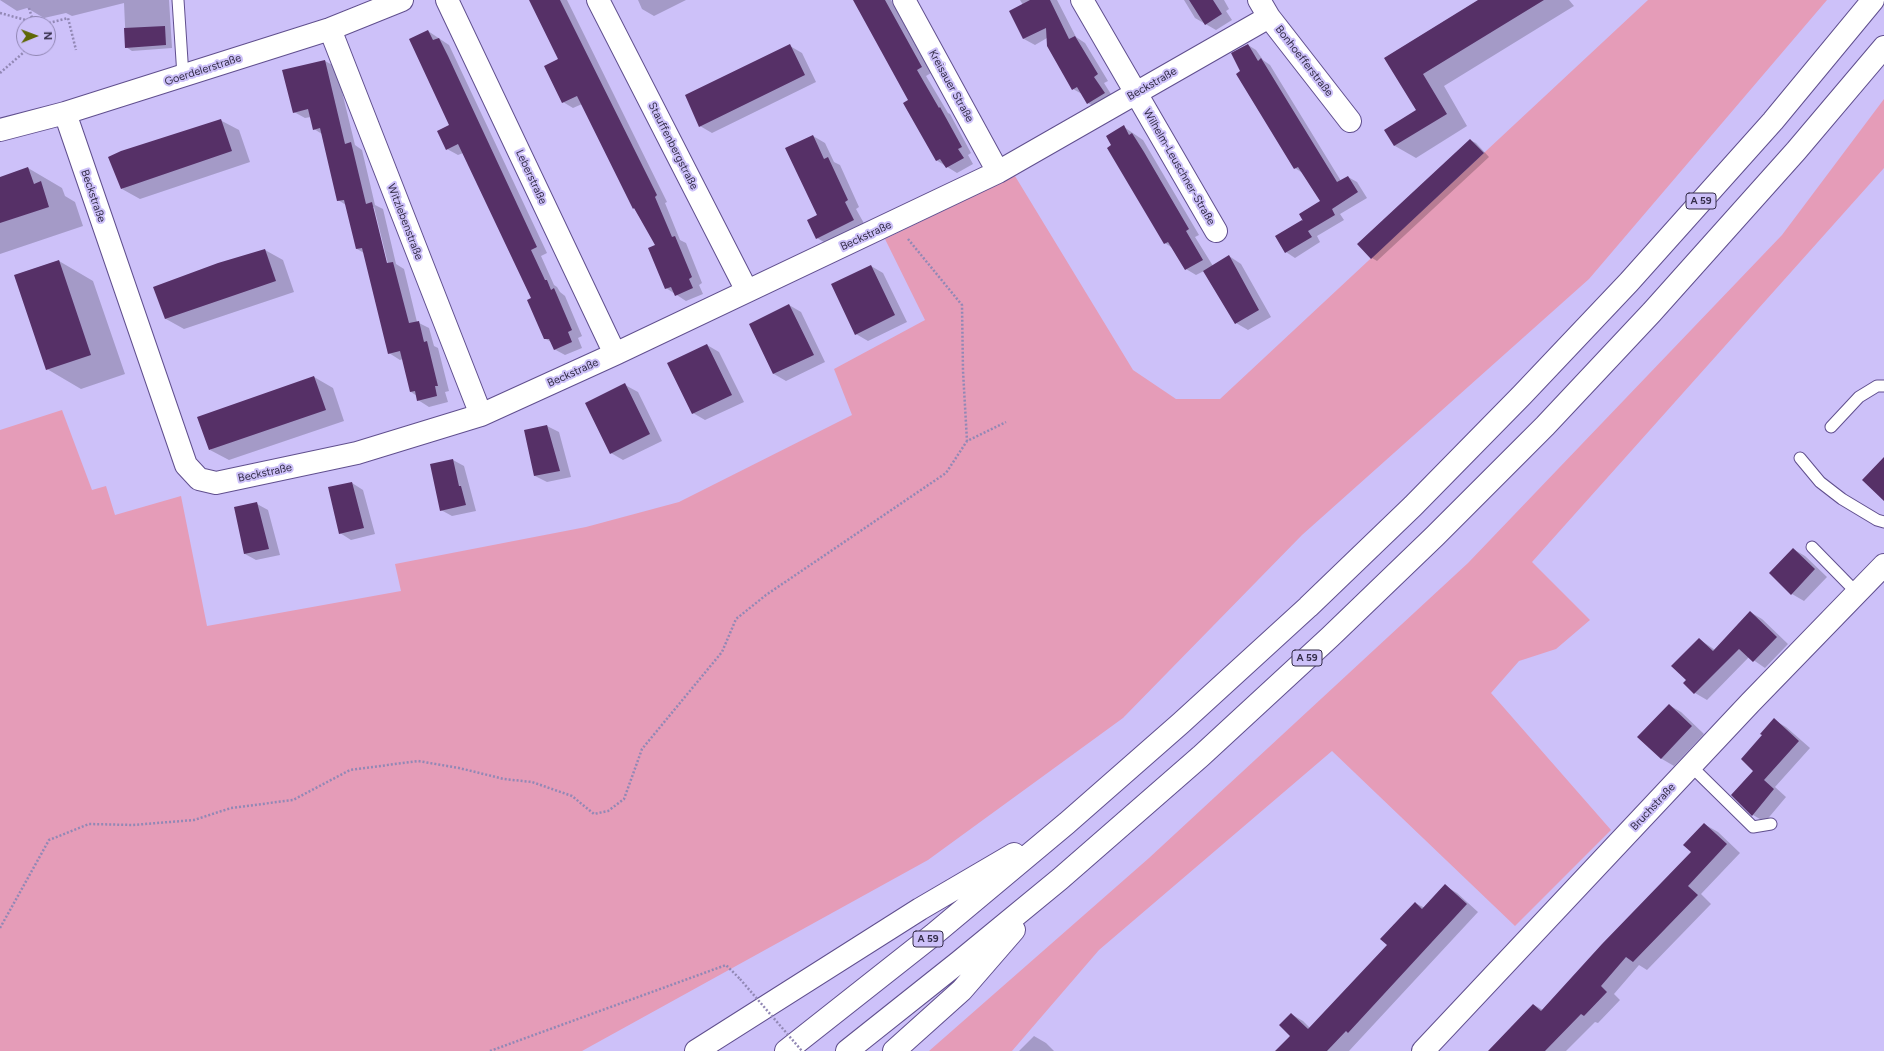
<!DOCTYPE html>
<meta charset="utf-8">
<style>
body{margin:0}
#map{position:relative;width:1884px;height:1051px;overflow:hidden;background:#cdc1f9;font-family:Figtree,sans-serif}
canvas{display:block}
.north{position:absolute;left:16px;top:16px;width:40px;height:40px;box-sizing:border-box;background:#cdc1f9;border:1px solid #9086b3;border-radius:50%;rotate:89deg;font-size:11px;font-weight:700;line-height:16px;text-align:center;color:#342d49}
.north::after{content:'';display:block;margin:auto;width:14px;height:18px;background:#5f6706;clip-path:polygon(50% 0,100% 100%,50% 72%,0 100%)}
</style>
<div id="map">
<canvas width="1884" height="1051"></canvas>
<div class="north">N</div>
</div>
<script>
const g = document.querySelector('canvas').getContext('2d');
g.lineJoin = 'round';
function fill(path, color) {
  g.fillStyle = color;
  g.fill(path, 'evenodd');
}
function shape(rows) {
  const path = new Path2D();
  for (const r of rows) {
    path.moveTo(r[0], r[1]);
    for (let i = 2; i < r.length; i += 2) path.lineTo(r[i], r[i + 1]);
  }
  return path;
}
function strokePath(path, color, width, dash) {
  g.strokeStyle = color;
  g.lineWidth = width;
  g.lineCap = dash ? 'butt' : 'round';
  g.setLineDash(dash || []);
  g.stroke(path);
}
function write(font, color, halo, rows, align = 'center') {
  g.font = font + ' Figtree,sans-serif';
  g.lineWidth = 4;
  g.setLineDash([]);
  g.textBaseline = 'middle';
  g.strokeStyle = halo;
  g.fillStyle = color;
  for (const [text, x, y, turn = 0] of rows) {
    g.save();
    g.translate(x, y);
    g.rotate((+turn || 0) * Math.PI / 180);
    g.textAlign = isNaN(turn) ? turn : align;
    if (halo) g.strokeText(text, 0, 0);
    g.fillText(text, 0, 0);
    g.restore();
  }
}
fill(shape([
 [1648,0,1827,0,1589,279,1302,535,1123,718,928,860,582,1051,0,1051,0,430,62,410,92,490,106,486,115,515,181,496,207,626,401,591,395,564,586,527,679,502,852,415,834,369,925,320,885,239,1015,176,1133,370,1176,399,1220,399],
 [1884,99,1884,168,1532,562,1590,620,1556,649,1519,661,1491,693,1611,830,1515,926,1332,751,1099,950,1012,1051,929,1051,1149,858,1468,563,1782,235]
]), '#e59cb8');
fill(shape([
 [0,0,169,0,172,48,132,51,126,47,124,3,72,16,66,13,44,18,27,8,17,11],
 [531,0,567,0,667,202,665,203,680,240,686,243,702,283,699,285,703,294,686,301,666,288,657,245,634,208,582,104,573,108,563,102,559,59],
 [638,0,686,0,654,16,642,9],
 [854,0,891,0,931,73,926,76,948,113,950,114,971,153,968,155,973,164,957,173,936,160,909,100],
 [1020,0,1057,0,1076,37,1085,43,1108,81,1104,83,1114,99,1098,109,1088,103,1082,94,1073,89,1047,38,1035,45,1024,39,1011,11,1023,5],
 [1184,0,1224,0,1229,9,1226,11,1232,20,1216,30,1195,18],
 [1479,0,1569,0,1574,6,1444,86,1467,126,1416,158,1395,146,1385,130,1418,110,1385,58],
 [428,31,449,45,547,253,541,256,554,285,557,287,560,292,565,296,582,336,578,338,582,348,565,355,554,349,551,342,544,338,533,299,463,153,458,155,447,149,451,126],
 [1248,45,1256,50,1263,60,1270,65,1341,181,1348,177,1357,182,1367,198,1340,214,1344,220,1317,236,1320,242,1295,258,1286,252,1321,201,1304,174,1295,168,1242,72],
 [790,46,802,53,816,82,712,133,700,126],
 [325,61,336,67,355,145,362,150,375,205,383,209,396,264,404,269,417,322,429,328,434,346,438,348,449,391,445,392,448,402,429,407,418,400,417,396,411,392,403,359,400,360,389,353,364,253,357,249,346,205,338,200,322,134,314,129,311,117,305,118,294,112],
 [372,207,374,207,389,268,387,268],
 [220,120,239,130,250,162,140,199,122,189],
 [1124,127,1143,140,1199,235,1195,237,1213,266,1229,256,1241,264,1271,317,1248,330,1236,323,1204,271,1196,275,1186,269,1174,249,1165,243,1113,146],
 [813,136,825,143,834,162,840,165,859,207,856,209,866,227,829,245,817,238,818,216],
 [1470,140,1476,143,1489,157,1377,261,1372,258],
 [28,168,62,188,65,196,75,202,83,226,0,254,0,178],
 [265,250,283,260,294,292,184,329,166,319,154,288],
 [59,261,93,281,125,374,81,389,47,369],
 [871,266,883,273,907,322,868,341,856,334],
 [789,305,801,312,825,362,786,381,774,374,750,324],
 [707,345,719,352,744,402,705,420,693,413],
 [314,377,333,388,344,421,229,460,210,450],
 [625,385,638,392,662,441,623,460,611,453],
 [547,426,559,432,571,477,547,482,535,476,525,431],
 [453,460,464,466,476,511,452,516,441,510],
 [352,483,363,490,375,534,351,540,340,533],
 [257,504,268,510,280,555,256,560,245,554],
 [1793,549,1805,556,1827,577,1804,601,1792,594],
 [1750,612,1762,619,1788,644,1765,668,1749,657,1707,700,1695,693,1687,680,1699,639,1715,650],
 [1669,705,1681,712,1704,734,1674,766,1662,759,1639,737],
 [1774,720,1786,727,1810,748,1775,787,1786,797,1765,822,1753,815,1732,795,1755,771,1764,735],
 [1704,824,1718,832,1740,853,1701,894,1711,904,1647,970,1639,965,1614,994,1620,1000,1598,1023,1595,1022,1566,1051,1490,1051,1534,1005,1543,1010,1692,852],
 [1445,886,1457,893,1478,912,1349,1051,1277,1051,1292,1036,1291,1014,1303,1021,1310,1028,1388,945,1415,903,1425,908],
 [1034,1036,1046,1043,1054,1051,1019,1051]
]), '#0003');
fill(shape([
 [529,0,560,0,657,195,655,197,672,237,675,236,692,277,689,279,693,288,675,296,671,287,665,289,648,248,655,245,634,208,633,209,577,96,562,103,544,66,558,59],
 [853,0,885,0,922,67,917,70,939,108,940,107,962,147,958,149,964,158,946,168,940,159,936,161,903,103,908,100],
 [1030,0,1050,0,1069,39,1075,36,1098,74,1094,77,1105,93,1087,104,1077,87,1072,90,1047,46,1046,28,1023,39,1009,11],
 [1189,0,1213,0,1222,14,1205,25],
 [1478,0,1544,0,1423,74,1447,114,1394,146,1384,130,1416,110,1384,58],
 [165,26,166,45,125,48,124,28],
 [428,30,433,40,439,38,448,56,537,247,531,250,545,280,547,280,551,290,554,288,572,330,568,332,572,342,554,350,549,339,544,339,527,300,531,298,458,144,446,150,437,131,449,125,409,39],
 [790,44,805,75,699,127,685,95],
 [1248,44,1258,61,1261,58,1337,182,1348,176,1358,192,1332,209,1335,215,1308,231,1312,237,1285,253,1275,236,1302,220,1303,221,1299,214,1320,201,1298,167,1294,169,1236,74,1240,71,1231,53],
 [325,60,345,144,351,142,366,204,372,202,387,263,393,262,409,323,419,321,424,342,427,341,438,386,435,386,437,396,417,401,415,391,410,392,400,351,388,354,362,248,356,249,344,200,337,201,320,128,313,130,308,109,293,113,282,70],
 [221,119,232,151,121,189,108,157,121,151],
 [1124,125,1129,135,1132,133,1144,152,1189,229,1186,231,1203,260,1185,270,1168,242,1164,244,1107,148,1111,145,1106,136],
 [813,135,824,159,828,157,848,200,845,202,854,220,816,239,807,220,817,215,785,148],
 [1470,139,1484,153,1371,259,1357,244],
 [28,167,34,184,41,181,49,207,0,223,0,177],
 [265,249,276,281,165,319,153,287,218,263],
 [1229,255,1259,310,1235,324,1203,271],
 [59,260,91,355,46,370,14,275],
 [871,265,895,315,855,335,831,284],
 [789,304,814,355,773,374,749,324],
 [707,344,732,395,692,414,667,363],
 [314,376,326,410,209,450,197,417],
 [625,383,650,434,610,454,585,403],
 [547,425,560,471,534,476,524,430],
 [1884,457,1884,501,1862,480],
 [453,459,459,486,461,486,466,505,440,511,430,464],
 [352,482,364,528,339,534,328,487],
 [257,502,269,549,244,554,234,507],
 [1793,548,1815,569,1791,595,1769,573],
 [1750,611,1777,637,1753,662,1739,649,1694,694,1683,683,1686,680,1671,666,1699,638,1713,651],
 [1669,704,1692,726,1661,759,1637,737],
 [1774,718,1799,741,1764,780,1774,789,1752,816,1731,795,1753,771,1741,759,1762,735,1760,734],
 [1704,823,1727,844,1688,886,1698,895,1633,962,1626,957,1601,986,1607,992,1584,1016,1581,1014,1545,1051,1488,1051,1533,1004,1541,1011,1602,944,1691,852,1683,845],
 [1445,884,1467,904,1348,1033,1346,1031,1327,1051,1275,1051,1290,1036,1279,1025,1291,1013,1308,1029,1387,945,1380,939,1415,902,1422,909]
]), '#563067');
const lane = shape([
 [178,0,183,76],
 [1831,427,1859,397,1877,386,1884,386],
 [1800,458,1820,482,1842,499,1877,520,1884,522],
 [1812,547,1857,593],
 [1691,766,1753,827,1771,824]
]);
const street = shape([
 [447,0,615,354],
 [598,0,747,291],
 [904,0,998,172],
 [1082,0,1216,231],
 [1259,0,1269,17,1350,121],
 [330,29,481,415],
 [65,113,186,465,199,479,216,483,357,453,481,415,615,354,998,172,1269,17],
 [0,130,65,113,330,29,402,0],
 [1423,1051,1750,703,1884,565]
]);
const highway = shape([
 [696,1051,920,909,1014,854],
 [786,1051,933,935,1067,823,1181,723,1308,607,1413,506,1522,395,1629,282,1773,121,1873,0],
 [847,1051,959,962,1060,879,1201,756,1330,637,1435,536,1545,426,1652,312,1796,151,1884,47],
 [894,1051,962,990,1014,930]
]);
strokePath(lane, '#604f8e', 13);
strokePath(street, '#604f8e', 24);
strokePath(highway, '#604f8e', 24);
strokePath(shape([
 [29,8,33,21],
 [0,13,33,22,34,24],
 [45,24,68,18,76,50],
 [0,73,23,53,26,48],
 [908,239,962,305,963,371,967,441],
 [0,928,49,840,89,824,133,825,194,820,231,808,293,800,350,770,418,761,459,768,504,779,532,782,572,796,594,814,608,811,624,799,642,749,722,652,736,619,766,595,946,473,967,441,1006,422],
 [490,1051,726,965,740,979]
]), '#9288b5', 2.5, [2, 2]);
strokePath(lane, '#fff', 11);
strokePath(street, '#fff', 22);
strokePath(highway, '#fff', 22);
strokePath(shape([
 [740,979,802,1051]
]), '#9288b5', 2.5, [2, 2]);
for (const [x, y, w] of [
 [1701,201,30],
 [1307,658,30],
 [928,939,30]
]) {
  const box = new Path2D();
  box.roundRect(x - w / 2, y - 8, w, 16, 3);
  g.fillStyle = '#cdc1f9';
  g.fill(box);
  strokePath(box, '#342d49', 1);
}
write('bold 10px', '#342d49', null, [
 ["A 59",1701,201],
 ["A 59",1307,658],
 ["A 59",928,939]
]);
write('11px', '#342d49', '#cdc1f9', [
 ["Bonhoefferstraße",1304,61,52],
 ["Goerdelerstraße",203,70,-18],
 ["Beckstraße",1152,84,-30],
 ["Kreisauer Straße",951,86,61],
 ["Stauffenbergstraße",673,146,63],
 ["Wilhelm-Leuschner-Straße",1179,167,60],
 ["Leberstraße",531,177,65],
 ["Beckstraße",93,196,71],
 ["Witzlebenstraße",405,222,69],
 ["Beckstraße",866,236,-25],
 ["Beckstraße",573,373,-24],
 ["Beckstraße",265,473,-12],
 ["Bruchstraße",1653,807,-47]
]);
</script>
